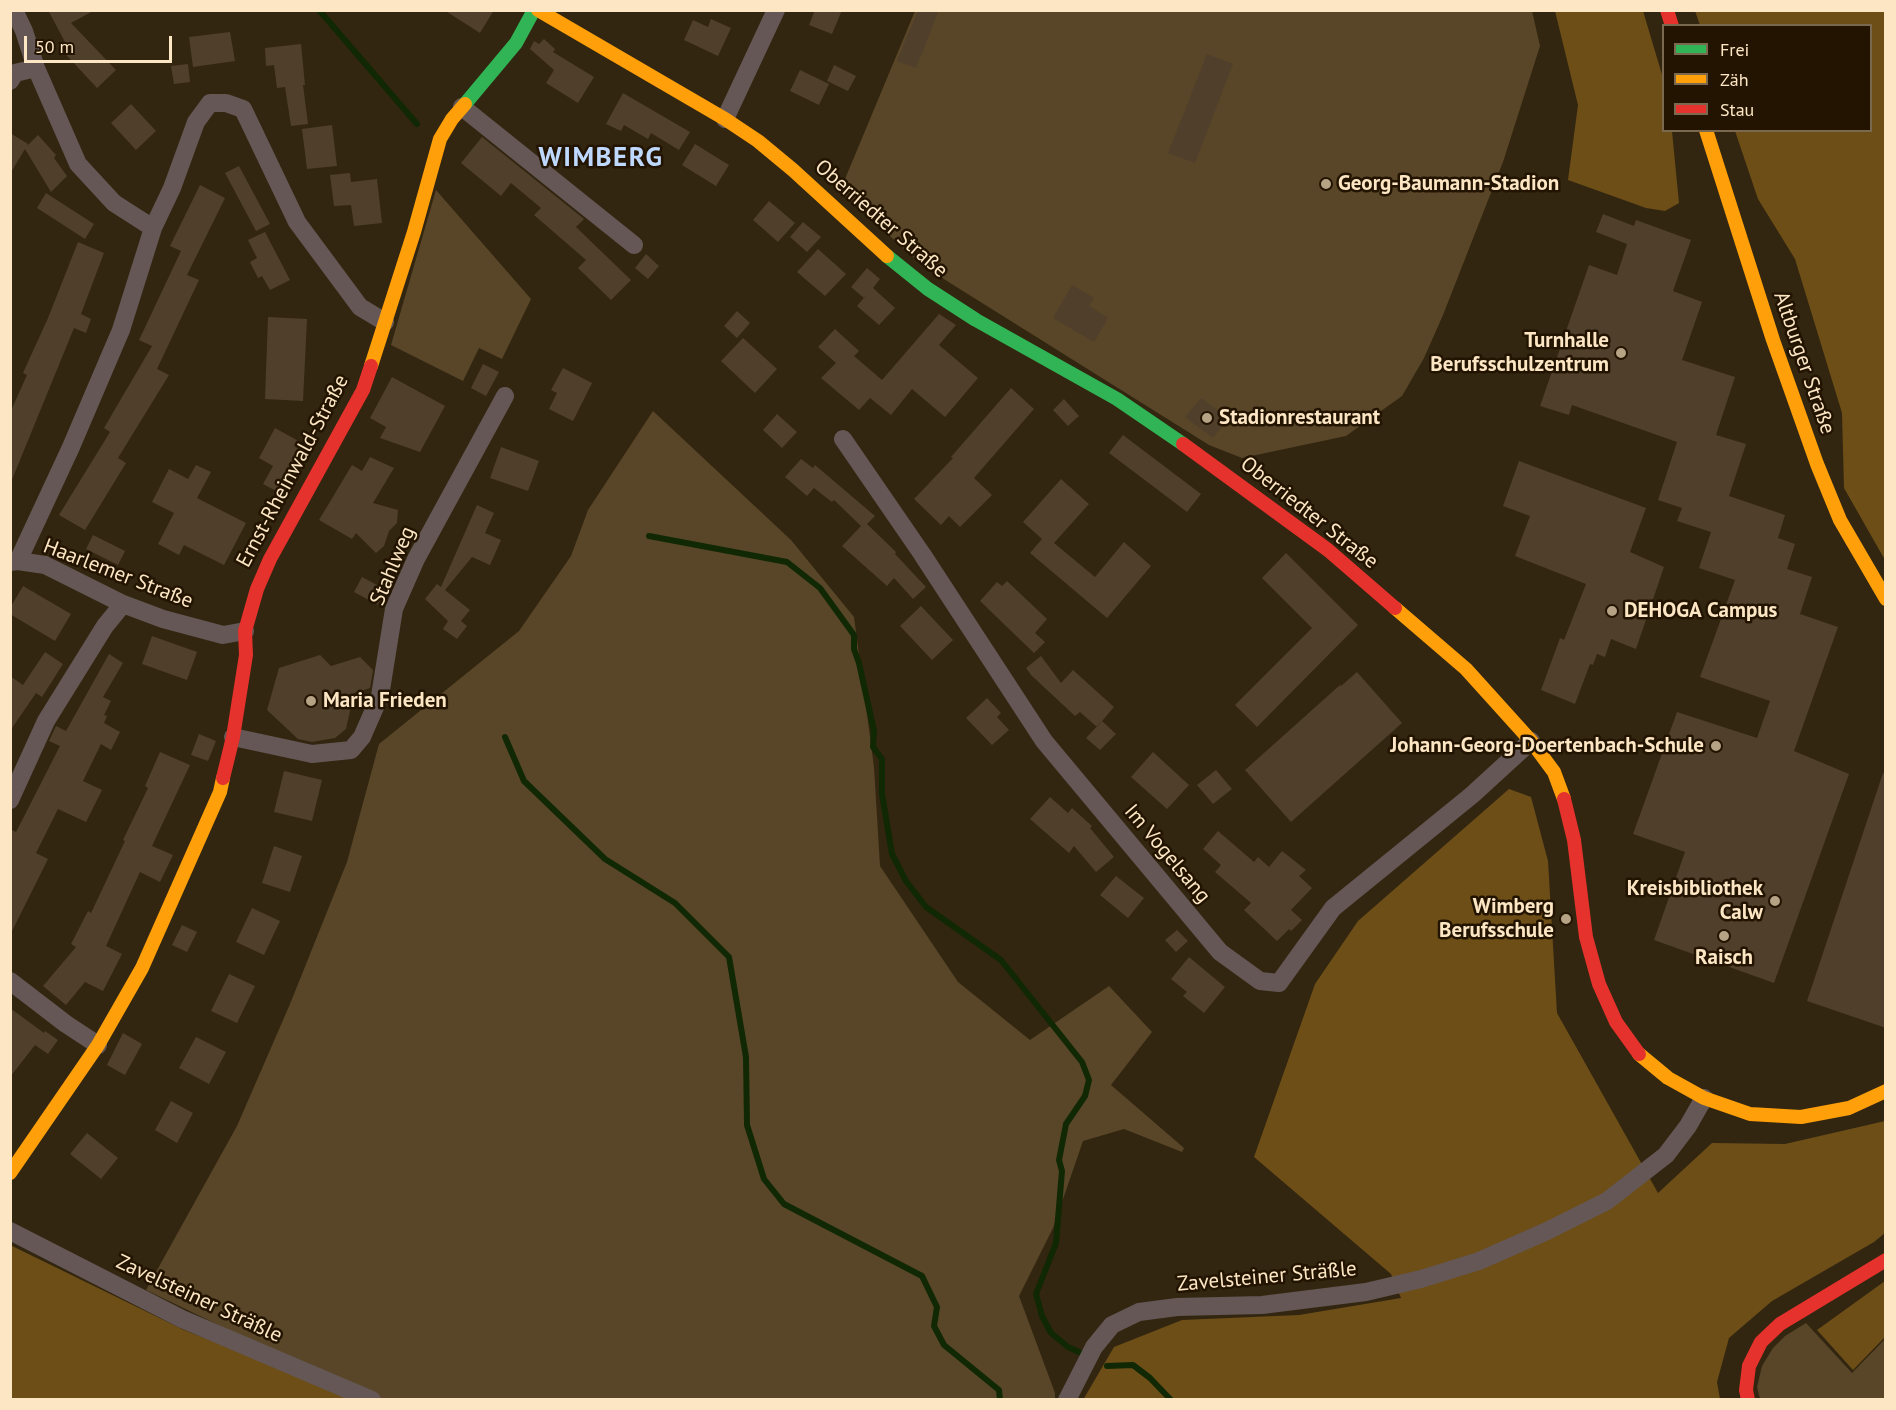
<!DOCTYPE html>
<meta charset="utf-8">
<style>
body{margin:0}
#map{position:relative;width:1896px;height:1410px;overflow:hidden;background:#322610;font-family:"PT Sans",sans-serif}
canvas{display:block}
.frame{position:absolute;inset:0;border:12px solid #fde6c4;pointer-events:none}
.legend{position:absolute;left:1662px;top:24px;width:210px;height:108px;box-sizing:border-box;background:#221401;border:2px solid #7a684f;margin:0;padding:8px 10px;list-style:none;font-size:18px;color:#fde6c4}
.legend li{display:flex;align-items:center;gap:12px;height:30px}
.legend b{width:30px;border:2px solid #7a684f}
.scale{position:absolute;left:24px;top:36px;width:148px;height:27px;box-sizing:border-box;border:3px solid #fde6c4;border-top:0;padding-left:8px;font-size:18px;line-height:21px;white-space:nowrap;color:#fde6c4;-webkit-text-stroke:4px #221401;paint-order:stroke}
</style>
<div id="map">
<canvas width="1896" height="1410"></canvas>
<div class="frame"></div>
<ul class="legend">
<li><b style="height:8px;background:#30b455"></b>Frei</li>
<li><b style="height:8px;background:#ff9f0a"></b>Zäh</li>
<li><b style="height:8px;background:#e5322d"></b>Stau</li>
</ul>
<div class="scale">50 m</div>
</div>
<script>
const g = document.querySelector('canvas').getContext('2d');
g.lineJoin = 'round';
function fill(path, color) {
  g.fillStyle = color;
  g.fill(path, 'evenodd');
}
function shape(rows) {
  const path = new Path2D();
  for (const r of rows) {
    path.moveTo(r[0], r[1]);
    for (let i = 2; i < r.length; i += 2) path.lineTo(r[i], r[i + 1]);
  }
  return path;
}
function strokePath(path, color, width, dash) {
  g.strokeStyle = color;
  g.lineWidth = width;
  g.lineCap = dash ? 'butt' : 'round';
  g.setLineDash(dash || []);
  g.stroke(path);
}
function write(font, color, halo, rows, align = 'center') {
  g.font = font + ' "PT Sans",sans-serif';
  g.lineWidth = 5;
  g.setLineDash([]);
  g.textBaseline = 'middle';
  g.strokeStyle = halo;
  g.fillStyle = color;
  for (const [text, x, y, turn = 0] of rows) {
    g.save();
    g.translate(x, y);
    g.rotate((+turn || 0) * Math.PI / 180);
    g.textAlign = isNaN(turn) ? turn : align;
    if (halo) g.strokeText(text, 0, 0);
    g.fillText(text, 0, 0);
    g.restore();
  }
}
fill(shape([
 [915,11,1532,11,1540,46,1503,162,1443,315,1424,358,1402,396,1346,436,1242,458,1209,445,923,266,840,191],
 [436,190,531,299,502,359,479,348,463,381,391,345],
 [653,411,791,540,854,617,874,767,880,866,958,982,1030,1040,1109,986,1152,1032,1111,1085,1184,1148,1182,1152,1124,1129,1083,1141,1053,1228,1019,1296,1055,1393,1055,1399,358,1399,260,1345,146,1290,237,1126,290,1004,347,862,379,744,519,631,571,556,588,510],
 [1806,1323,1852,1373,1885,1339,1885,1399,1760,1399,1757,1387,1762,1366,1773,1348,1785,1336]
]), '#594628');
fill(shape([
 [1555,11,1643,11,1663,78,1664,130,1672,131,1679,203,1665,211,1646,208,1568,180,1578,105],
 [1695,11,1885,11,1885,560,1844,488,1842,413,1795,259,1758,199,1735,131,1870,130,1870,26,1700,25],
 [1509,789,1531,797,1548,861,1557,1013,1658,1193,1712,1143,1785,1144,1885,1121,1885,1233,1874,1242,1772,1301,1729,1338,1717,1382,1720,1399,1083,1400,1114,1347,1182,1320,1299,1315,1401,1298,1391,1274,1254,1157,1315,984,1358,921],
 [10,1245,184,1330,358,1399,11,1399],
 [1885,1281,1885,1337,1853,1370,1817,1330]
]), '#6d4e17');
strokePath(shape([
 [319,10,417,124],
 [649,536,787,562,820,588,854,635,854,649,859,663,874,731,873,747,882,759,882,794,892,854,906,881,926,907,1001,960,1082,1062,1089,1080,1085,1096,1066,1124,1059,1160,1062,1171,1056,1243,1036,1294,1042,1316,1051,1333,1068,1347,1079,1352],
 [505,737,524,781,605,859,675,903,729,957,746,1057,747,1125,764,1179,784,1204,922,1276,937,1307,934,1326,944,1345,999,1390,1000,1400],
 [1107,1366,1133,1365,1150,1378,1171,1400]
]), '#112804', 6);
fill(shape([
 [48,10,95,10,71,23,116,70,97,88,58,46,65,42],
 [444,10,494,10,480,33],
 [815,10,842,10,832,34,809,25],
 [918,10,939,10,916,68,897,61],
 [711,19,731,28,718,56,684,40,693,20,708,27],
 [230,32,235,61,193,67,189,37],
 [544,39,555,49,553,52,594,77,578,103,546,83,554,70,530,49,534,41,539,44],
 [301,44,305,85,303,85,308,124,291,126,285,87,277,88,274,65,266,66,265,48],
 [1207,54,1233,64,1195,163,1168,153],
 [188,64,190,82,174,84,171,66],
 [834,65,856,76,848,91,827,81],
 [800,70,829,84,819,105,790,91],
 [623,93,690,132,679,150,651,133,648,139,624,125,621,131,606,124],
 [131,104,156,131,136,150,111,123],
 [332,125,337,166,307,169,302,129],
 [10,133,28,144,27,146,38,135,56,155,54,158,67,176,51,192,25,149,10,174],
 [482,137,584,219,576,227,631,280,611,300,578,268,586,260,534,215,541,208,511,183,501,196,461,163],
 [695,144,729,165,716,186,682,165],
 [239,166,270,224,256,231,225,173],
 [350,173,351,182,377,179,382,223,354,226,351,205,334,206,330,175],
 [200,185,225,198,187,275,199,280,157,369,169,375,118,458,126,463,85,530,59,515,110,432,104,428,152,346,139,340,181,251,170,246],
 [46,193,94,224,85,239,37,208],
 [769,201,795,223,778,242,753,220],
 [1603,214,1634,226,1636,220,1691,240,1673,291,1702,302,1682,360,1735,377,1716,435,1746,444,1729,496,1785,515,1778,538,1795,544,1787,569,1812,577,1800,614,1838,627,1794,751,1849,774,1774,983,1654,940,1685,852,1633,834,1677,712,1757,738,1770,701,1700,677,1735,580,1699,568,1711,532,1677,521,1682,508,1658,500,1677,442,1572,405,1569,415,1540,406,1589,265,1617,275,1627,244,1596,232],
 [803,222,821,237,807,252,790,237],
 [265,232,290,280,270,290,262,276,258,278,250,262,257,258,248,240],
 [78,242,104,253,81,314,91,319,86,333,74,328,11,482,10,413,27,375,23,373,48,318],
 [818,249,846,274,825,296,797,272],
 [646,254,659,266,648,279,635,268],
 [867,268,880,279,873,288,895,308,879,325,857,306,867,294,864,298,851,287],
 [1072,285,1094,298,1089,306,1108,318,1094,342,1053,318],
 [737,311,750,323,737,338,724,326],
 [939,314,956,325,939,345,978,378,945,417,912,389,891,415,870,398,859,410,821,378,836,363,818,347,835,329,859,351,854,356,882,380],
 [268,317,307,319,303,401,265,399],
 [743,338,777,369,755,393,721,361],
 [483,364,499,372,486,396,471,388],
 [563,368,592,383,573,421,549,409,557,393,551,390],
 [392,377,445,406,420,452,380,438,386,427,370,418],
 [1011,388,1034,409,974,478,992,495,960,527,949,516,941,525,914,499,953,458,951,457],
 [1201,398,1228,418,1213,438,1185,417],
 [1064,399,1079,416,1068,426,1053,410],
 [777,414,797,432,782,448,763,430],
 [275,428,302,443,278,492,263,484,273,466,259,458],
 [1123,435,1201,494,1187,512,1109,453],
 [501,447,539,461,528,491,490,478],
 [370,457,394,468,373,503,398,510,397,523,389,531,384,546,376,553,356,533,352,539,319,520,352,465,362,471],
 [801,459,813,468,815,465,875,516,867,524,896,552,895,554,926,587,913,599,894,578,887,586,842,546,861,526,834,500,832,502,814,488,807,496,785,477],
 [1519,461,1646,508,1630,552,1664,567,1636,649,1611,639,1605,657,1597,654,1593,665,1590,664,1575,704,1541,690,1560,638,1564,640,1586,584,1515,556,1530,516,1503,506],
 [196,465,211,472,197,498,246,523,224,565,184,545,179,555,158,544,174,513,152,502,169,469,188,479],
 [1061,479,1089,504,1054,543,1095,577,1124,542,1151,566,1107,618,1030,553,1042,539,1023,522],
 [477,505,494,513,485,533,501,540,490,565,472,557,445,590,470,610,461,621,467,626,457,639,443,629,448,621,425,599,437,584,441,587],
 [93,535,125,551,118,565,86,549],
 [1286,553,1358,625,1257,727,1235,705,1312,628,1262,578],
 [362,577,388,591,380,606,354,592],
 [1007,581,1047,619,1035,633,1045,642,1034,653,980,601,997,582,1002,586],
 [23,586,71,614,55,641,10,614,10,608],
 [921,606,953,640,932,660,900,626],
 [152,636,197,652,187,680,142,664],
 [45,652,63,664,42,697,36,693,10,731,10,676,23,685],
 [109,654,123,663,103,697,111,701,104,715,107,716,104,723,120,732,111,750,101,744,83,781,102,790,86,822,58,809,36,853,48,859,10,935,10,829,16,832,60,746,49,741,56,726,66,731],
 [320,655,331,666,360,657,373,670,370,688,354,693,346,729,335,738,312,742,298,739,267,710,279,668],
 [1041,656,1061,683,1073,670,1114,707,1097,727,1080,712,1075,716,1031,675,1026,668],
 [1357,672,1402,723,1291,822,1245,770,1340,685,1341,686],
 [987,698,1001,713,997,717,1009,730,992,745,966,718],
 [1102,721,1116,734,1100,750,1086,738],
 [199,734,216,741,208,761,191,755],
 [160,752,190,765,152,846,173,855,160,882,140,872,106,946,122,954,103,991,85,982,66,1005,43,986,76,947,71,944,88,911,91,913,125,841,123,840,148,788,145,786],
 [1153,752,1189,785,1167,809,1131,777],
 [1216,770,1232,789,1213,804,1197,785],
 [284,771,322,780,312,821,274,812],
 [1883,773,1886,774,1886,1028,1807,1001],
 [1050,797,1068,813,1072,808,1092,826,1090,828,1114,857,1096,872,1074,846,1069,853,1030,819],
 [1218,831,1254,862,1258,857,1269,867,1282,851,1306,870,1299,876,1312,888,1291,910,1302,920,1291,931,1289,929,1277,941,1244,910,1251,903,1215,872,1221,865,1203,849],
 [274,846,302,856,290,892,262,883],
 [1116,876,1144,898,1128,918,1100,895],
 [252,908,280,921,264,955,236,942],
 [182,925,197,932,187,952,172,945],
 [1177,930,1188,941,1176,952,1165,940],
 [1189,957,1225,987,1204,1013,1183,996,1187,992,1171,979],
 [229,974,255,986,237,1023,211,1011],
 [10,1008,44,1033,45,1031,58,1040,48,1054,35,1045,10,1077],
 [123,1033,142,1044,125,1075,107,1065],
 [196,1037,226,1052,209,1084,179,1068],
 [171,1101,193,1113,177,1143,155,1130],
 [87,1133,118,1158,101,1179,70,1154]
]), '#503f2b');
strokePath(shape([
 [14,10,24,31,36,68,78,164,114,203,153,228,172,188,196,122,210,103,226,103,243,109,297,222,360,307,385,322],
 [10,81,15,73,36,68],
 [462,107,634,245],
 [725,119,776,10],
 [843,439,922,554,1044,741,1220,952,1260,981,1279,983,1333,908,1472,795,1531,741],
 [18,561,71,447,121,330,153,228],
 [10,562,18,561,45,565,123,604,163,619,223,635,245,631],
 [233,737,312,754,351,750,362,737,380,696,394,609,416,559,505,396],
 [10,800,46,721,105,626,123,604],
 [10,981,66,1024,98,1045],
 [10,1231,182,1319,372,1400],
 [1067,1400,1094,1347,1112,1325,1139,1312,1177,1307,1262,1305,1366,1292,1421,1279,1479,1261,1547,1231,1607,1201,1666,1155,1688,1126,1704,1098]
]), '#645755', 18);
strokePath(shape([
 [465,104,516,43,534,10],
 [887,256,928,289,976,320,1117,399,1183,444]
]), '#30b455', 14);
strokePath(shape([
 [538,10,725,119,758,141,793,170,887,256],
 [1706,130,1773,340,1817,464,1840,520,1886,599],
 [371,366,414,232,440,139,452,119,465,104],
 [1395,608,1466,669,1531,741,1554,772,1564,799],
 [1639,1054,1668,1078,1704,1098,1750,1114,1801,1117,1849,1108,1886,1091],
 [10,1173,98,1045,142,968,220,792,223,778]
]), '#ff9f0a', 14);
strokePath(shape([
 [1667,10,1672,26],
 [1183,444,1328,550,1395,608],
 [223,778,233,737,246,655,245,631,257,589,270,559,363,390,371,366],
 [1564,799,1574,840,1586,937,1599,984,1616,1022,1639,1054],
 [1748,1400,1746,1390,1749,1366,1761,1342,1780,1324,1886,1260]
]), '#e5322d', 14);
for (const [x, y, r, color] of [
 [1326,184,6,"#b6a385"],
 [1621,353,6,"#b6a385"],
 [1207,418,6,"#b6a385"],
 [1612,611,6,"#b6a385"],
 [311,701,6,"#b6a385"],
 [1716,746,6,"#b6a385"],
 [1775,901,6,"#b6a385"],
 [1566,919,6,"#b6a385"],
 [1724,936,6,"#b6a385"]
]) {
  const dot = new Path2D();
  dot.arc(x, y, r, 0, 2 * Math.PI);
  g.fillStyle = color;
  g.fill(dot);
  strokePath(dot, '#221401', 2);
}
write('bold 21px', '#fde6c4', '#221401', [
 ["Georg-Baumann-Stadion",1338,184],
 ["Turnhalle",1609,341,"right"],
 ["Berufsschulzentrum",1609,365,"right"],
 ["Stadionrestaurant",1219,418],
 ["DEHOGA Campus",1624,611],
 ["Maria Frieden",323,701],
 ["Johann-Georg-Doertenbach-Schule",1704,746,"right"],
 ["Kreisbibliothek",1763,889,"right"],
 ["Calw",1763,913,"right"],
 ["Wimberg",1554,907,"right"],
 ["Berufsschule",1554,931,"right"],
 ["Raisch",1724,958,"center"]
], 'left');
write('21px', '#fde6c4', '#221401', [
 ["Oberriedter Straße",881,219,41],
 ["Altburger Straße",1804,363,71],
 ["Ernst-Rheinwald-Straße",293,471,-62],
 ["Oberriedter Straße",1309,513,38],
 ["Stahlweg",393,566,-67],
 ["Haarlemer Straße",118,574,21],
 ["Im Vogelsang",1167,854,50],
 ["Zavelsteiner Sträßle",1267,1277,-5],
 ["Zavelsteiner Sträßle",199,1299,25]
]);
g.letterSpacing = '1.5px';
write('bold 27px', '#bed8fe', '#221401', [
 ["WIMBERG",601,158]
]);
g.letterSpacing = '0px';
</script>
